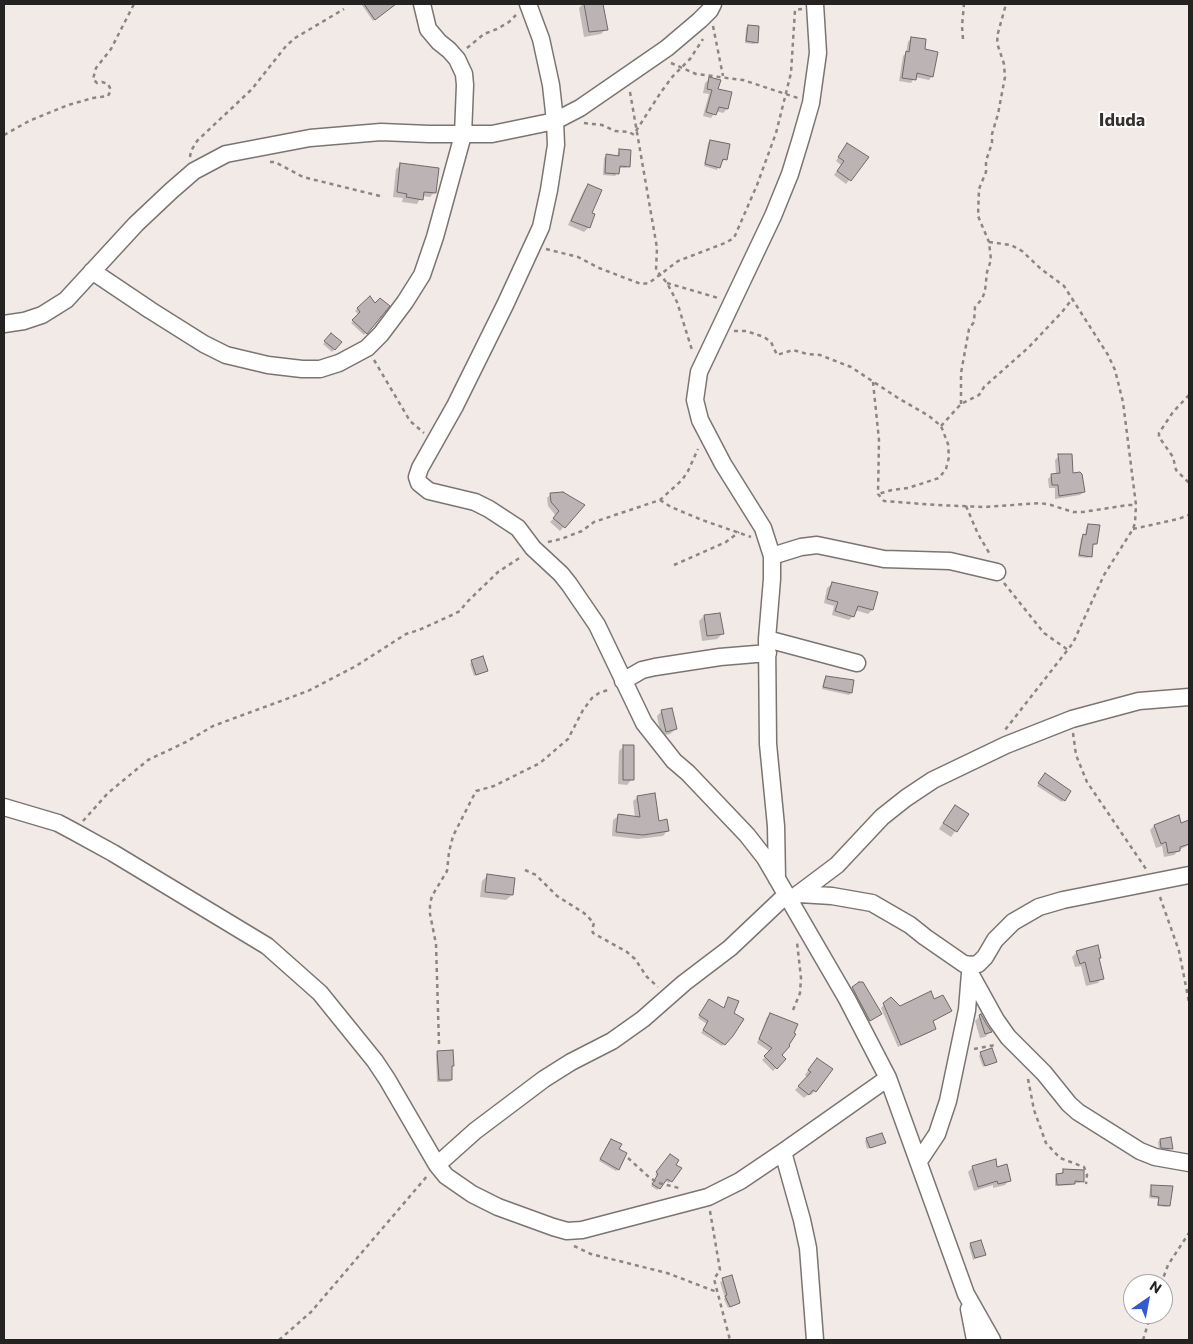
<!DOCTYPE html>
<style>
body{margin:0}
#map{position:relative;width:1193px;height:1344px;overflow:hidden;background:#f1eae6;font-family:Commissioner,sans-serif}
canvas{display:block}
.frame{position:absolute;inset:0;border:5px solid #252322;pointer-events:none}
.north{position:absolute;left:1123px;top:1274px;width:50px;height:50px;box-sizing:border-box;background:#fff;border:1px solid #a8a7a7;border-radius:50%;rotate:33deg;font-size:14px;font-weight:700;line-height:20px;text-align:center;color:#252322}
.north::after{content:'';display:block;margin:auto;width:18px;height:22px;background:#345bcc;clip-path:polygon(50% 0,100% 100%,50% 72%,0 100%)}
</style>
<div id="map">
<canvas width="1193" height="1344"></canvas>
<div class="frame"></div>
<div class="north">N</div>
</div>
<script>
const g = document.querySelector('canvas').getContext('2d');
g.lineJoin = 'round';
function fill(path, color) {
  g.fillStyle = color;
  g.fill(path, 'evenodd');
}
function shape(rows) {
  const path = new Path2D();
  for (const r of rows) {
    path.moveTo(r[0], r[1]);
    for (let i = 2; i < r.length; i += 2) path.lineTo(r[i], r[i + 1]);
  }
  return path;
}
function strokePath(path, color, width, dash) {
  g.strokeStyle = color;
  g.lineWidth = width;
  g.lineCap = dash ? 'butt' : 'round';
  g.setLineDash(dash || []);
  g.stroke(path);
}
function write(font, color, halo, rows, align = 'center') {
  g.font = font + ' Commissioner,sans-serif';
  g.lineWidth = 4;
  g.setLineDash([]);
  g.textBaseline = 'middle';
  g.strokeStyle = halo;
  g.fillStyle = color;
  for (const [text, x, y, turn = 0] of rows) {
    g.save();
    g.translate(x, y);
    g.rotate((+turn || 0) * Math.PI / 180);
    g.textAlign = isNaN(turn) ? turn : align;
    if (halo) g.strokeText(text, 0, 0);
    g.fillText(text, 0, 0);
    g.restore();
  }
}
fill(shape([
 [363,4,385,4,388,9,373,21,362,5],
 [583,4,602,4,606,29,601,34,584,37,579,8],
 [748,26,757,42,754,44,745,43,746,28],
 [911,38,924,50,932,76,929,80,915,77,911,83,899,81,903,56,906,53,908,42],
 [709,79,727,109,723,113,716,111,711,118,703,116,709,94,703,93,705,83],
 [710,141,726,159,723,161,721,161,717,170,704,166,708,143],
 [844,148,867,157,846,184,834,175,841,165,836,161],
 [620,150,628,166,626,168,618,168,617,173,615,176,603,175,604,158,606,156,617,157,618,152],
 [401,165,434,193,430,197,422,196,417,204,402,202,403,198,393,197,396,169],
 [588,185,591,214,594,215,588,228,584,232,568,225,584,190],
 [369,298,375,305,388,306,364,335,351,323,359,315,355,311],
 [331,335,340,342,332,352,323,344],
 [1059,456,1084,492,1080,495,1055,499,1055,488,1049,488,1048,479,1052,475,1056,475,1055,460],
 [551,494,583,506,560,531,550,522,556,516,548,506,547,498],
 [1088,525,1096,544,1092,546,1090,556,1088,558,1078,557,1081,538,1085,536,1086,527],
 [832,584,872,610,868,614,855,610,853,616,849,620,832,615,834,606,824,603,827,588],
 [704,616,722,634,717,639,702,641,699,621],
 [472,661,487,671,474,676,470,664],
 [826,677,851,693,849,695,822,689,824,679],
 [662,711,676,729,670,734,661,736,657,716],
 [624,746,632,779,627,785,618,784,619,751],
 [1044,776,1064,800,1062,802,1037,786],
 [638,797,658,822,667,831,663,836,638,839,612,836,613,820,618,816,635,818,633,801],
 [950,812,967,815,951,837,939,829],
 [1189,821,1189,845,1179,850,1174,855,1164,857,1162,846,1156,848,1150,830,1154,826,1180,825],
 [487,876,512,895,506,900,480,897,482,881],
 [1097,947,1102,978,1098,983,1086,986,1081,966,1075,967,1072,957,1076,953],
 [859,984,880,1014,864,1025,847,993],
 [891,998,899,1007,934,1001,951,1011,932,1022,935,1028,931,1032,898,1047,881,1008],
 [729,999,733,1013,732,1035,722,1046,701,1033,707,1024,698,1018,707,1002,723,1009],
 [771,1014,781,1056,785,1059,773,1071,762,1060,770,1052,757,1043,767,1017],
 [980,1016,990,1032,985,1037,980,1038,975,1021],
 [438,1052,453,1066,450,1068,451,1080,449,1082,437,1082,436,1054],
 [981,1053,995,1061,983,1067,979,1056],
 [813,1063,815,1091,811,1095,809,1094,804,1098,795,1090,808,1077,805,1075],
 [867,1139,884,1142,867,1149,865,1141],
 [1160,1140,1171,1148,1169,1150,1159,1150,1158,1142],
 [609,1142,617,1150,618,1169,616,1171,599,1161],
 [668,1158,671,1181,669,1183,664,1180,657,1190,651,1186,657,1176,655,1175],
 [973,1167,996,1168,1009,1180,1005,1185,993,1188,993,1185,974,1191,968,1172],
 [1063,1170,1082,1181,1080,1183,1074,1183,1071,1185,1055,1186,1055,1177,1057,1175,1061,1175],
 [1152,1186,1169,1205,1167,1207,1157,1206,1158,1199,1149,1198,1150,1189],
 [971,1244,984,1255,973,1260,969,1246],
 [731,1277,739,1302,728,1308,724,1299,725,1298,720,1282]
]), '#0003');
const building = shape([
 [364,4,396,4,375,20,364,4],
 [584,4,603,4,608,30,589,32,584,4],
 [748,25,759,26,758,43,746,41,748,25],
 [911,37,926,39,925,49,938,52,933,77,917,73,916,80,902,78,906,51,909,52,911,37],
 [709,77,721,80,718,89,732,92,728,109,719,107,716,115,706,112,712,90,707,89,709,77],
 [710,140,730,144,727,160,723,159,720,168,705,164,710,140],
 [847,143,869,157,851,181,837,171,844,161,838,157,847,143],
 [619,149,631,150,630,167,620,166,619,174,605,173,606,154,619,156,619,149],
 [400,163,439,168,436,193,424,192,423,200,406,197,407,194,397,192,400,163],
 [588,184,602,190,592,213,595,214,590,228,571,221,588,184],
 [370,296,375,303,380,298,390,306,367,334,352,320,360,312,357,308,370,296],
 [331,333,342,342,335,350,324,341,331,333],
 [1058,454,1072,454,1073,473,1080,472,1082,474,1085,492,1059,496,1058,485,1052,485,1051,474,1060,473,1058,454],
 [563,492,585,505,565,528,553,518,559,511,551,502,550,493,563,492],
 [1088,524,1100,525,1097,544,1093,544,1092,557,1079,555,1083,534,1086,535,1088,524],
 [832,582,878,592,873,610,858,606,854,617,835,611,838,602,827,599,832,582],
 [720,613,724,634,707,636,704,615,720,613],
 [483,656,488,671,476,675,471,660,483,656],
 [826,676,854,680,852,693,823,687,826,676],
 [672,708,677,729,666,732,661,710,672,708],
 [623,745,634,745,634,780,623,780,623,745],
 [1045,773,1071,791,1065,801,1038,783,1045,773],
 [655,793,659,821,667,819,669,831,643,835,616,832,618,814,640,817,637,796,655,793],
 [955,805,969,814,957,832,943,823,955,805],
 [1179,815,1181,823,1189,820,1189,844,1180,847,1180,851,1168,853,1166,842,1161,844,1154,825,1179,815],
 [487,874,515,878,513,895,485,892,487,874],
 [1098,945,1101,958,1099,958,1104,979,1090,982,1085,962,1080,964,1076,951,1098,945],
 [859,982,863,982,882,1014,870,1021,852,987,859,982],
 [931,991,934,999,943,995,952,1011,933,1021,936,1029,901,1045,883,1003,891,997,900,1006,931,991],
 [728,997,739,1001,734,1013,744,1019,733,1036,725,1045,703,1030,708,1021,699,1015,709,999,724,1008,728,997],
 [770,1013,798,1024,794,1033,796,1034,789,1045,790,1046,782,1055,786,1059,777,1069,764,1056,772,1048,759,1039,770,1013],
 [981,1014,987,1025,992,1032,985,1034,979,1015,981,1014],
 [992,1048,997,1062,985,1066,980,1052,992,1048],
 [453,1050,454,1066,452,1066,452,1080,439,1080,437,1051,453,1050],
 [817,1058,833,1069,816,1092,813,1090,809,1095,798,1086,811,1072,808,1070,817,1058],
 [882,1133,886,1143,870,1148,866,1138,882,1133],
 [1171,1137,1173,1149,1161,1148,1160,1139,1171,1137],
 [611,1139,622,1144,619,1149,627,1153,619,1170,600,1159,611,1139],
 [670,1154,679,1160,676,1165,682,1168,672,1182,667,1179,660,1189,652,1184,658,1174,656,1172,670,1154],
 [996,1159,997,1167,1007,1164,1011,1181,998,1184,997,1181,978,1187,972,1166,996,1159],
 [1063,1169,1084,1170,1084,1182,1075,1181,1075,1184,1057,1185,1056,1174,1063,1173,1063,1169],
 [1151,1185,1173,1186,1170,1206,1158,1205,1159,1197,1151,1196,1151,1185],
 [981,1240,986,1255,975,1258,970,1243,981,1240],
 [732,1275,740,1303,730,1307,725,1296,727,1295,722,1278,732,1275]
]);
fill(building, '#bcb4b4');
strokePath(building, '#706969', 1);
const street = shape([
 [528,4,541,39,551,85,555,121,556,145,549,190,541,227,505,305,455,406,420,468,417,477,419,483,429,491,475,502,489,509,518,528,533,548,561,574,569,584,597,625,644,723,674,761,688,773,747,835,765,858,847,999,888,1078,966,1294,992,1340],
 [92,271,150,310,204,344,226,355,268,365,302,369,320,369,339,363,367,348,381,334,405,302,422,275,435,237,463,135,465,85,464,74,457,59,449,50,439,42,428,29,422,4],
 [4,324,24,321,42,315,66,300,136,224,171,191,194,171,226,154,310,138,381,132,429,134,492,134,555,121,580,108,667,48,700,20,710,10,713,4],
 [772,556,801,547,817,545,884,559,950,561,997,572],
 [767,639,857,663],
 [623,681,642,670,655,667,720,657,768,653],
 [4,807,58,823,73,831,113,853,267,946,320,993,375,1061,387,1079,437,1165,446,1176,472,1194,498,1207,553,1227,567,1231,582,1230,708,1197,740,1181,783,1152,888,1078],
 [777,879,776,826,768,744,767,639,772,579,772,556,763,528,723,464,700,420,695,400,699,372,773,216,790,174,801,138,811,103,818,53,815,4],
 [799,894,832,896,872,903,910,925,925,937,964,964,971,965,978,964,985,957,995,940,1013,922,1039,907,1063,900,1189,875],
 [789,901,837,865,882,817,906,798,933,780,1006,745,1072,719,1139,701,1189,697],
 [970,973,996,1020,1008,1037,1044,1073,1069,1104,1078,1112,1140,1151,1155,1157,1189,1163],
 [783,1152,802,1220,808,1248,815,1340],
 [919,1161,937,1134,948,1101,967,1010,970,973],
 [437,1165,475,1131,544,1079,571,1062,612,1041,643,1019,684,983,730,948,786,895],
 [969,1309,975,1340]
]);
strokePath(street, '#7b7572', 19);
strokePath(shape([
 [713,26,723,76],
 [963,39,962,26,964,4],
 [467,48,484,34,497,29,509,22,516,15],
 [671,63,696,74,743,80,798,98],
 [630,92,657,248,656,270,667,283,677,302,692,350],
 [584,123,602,125,615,131,629,132,636,136],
 [636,131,661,92,673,76,690,59,703,39],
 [4,135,29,121,68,105,93,98,108,96,111,90,108,84,102,82,97,83,93,79,96,68,111,49,134,4],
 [190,157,191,151,197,141,252,89,286,46,295,38,344,9],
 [270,162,275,162,303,177,380,196],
 [989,242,1011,245,1022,251,1041,269,1064,286,1108,355,1115,370,1123,402,1136,505,1135,523,1133,529,1104,575,1073,643,1005,730],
 [546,249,578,257,599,268,641,284,649,283,678,261,725,243,734,238,757,185,776,133,791,73,795,10,802,9],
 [667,283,718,298],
 [734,331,746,331,764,337,771,342,777,355,793,350,807,354,820,355,851,367,898,398,929,416,941,426,948,444,949,457,946,469,939,478,908,488,892,490,878,494],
 [374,360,410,421,424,433],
 [873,382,879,440,878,494,884,501,936,505,985,507,1040,503,1051,505,1073,512,1083,512,1128,505,1136,505],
 [1189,395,1173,412,1159,433,1159,437,1173,457,1176,470,1189,483],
 [961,404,961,373,969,329,974,322,975,307,982,299,985,291,987,272,991,260,989,242,978,216,979,189,986,172,986,161,992,143,992,134,998,114,1005,77,1004,64,997,43,998,33,1006,4],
 [941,426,961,404,979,395,984,387,1029,347,1062,312,1073,298],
 [660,500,671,507,702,520,751,537],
 [966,506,978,534,991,556],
 [1133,529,1178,519,1189,515],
 [548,542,561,539,582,531,594,522,660,500,682,480,688,471,698,449],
 [674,565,726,542,739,532],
 [1004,583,1044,633,1068,650],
 [1073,733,1076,755,1087,782,1146,869],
 [83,821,108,793,148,760,186,742,213,726,308,691,356,666,406,634,419,630,452,615,460,611,466,603,498,572,521,557],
 [525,870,536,875,557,896,584,913,594,923,592,930,593,933,627,952,635,959,647,977,658,987],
 [1160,897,1179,951,1189,1002],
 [793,1010,800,993,801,978,797,942],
 [439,1044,436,944,430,914,430,904,432,896,447,871,449,852,453,836,476,791,494,786,540,763,568,739,583,710,592,698,599,693,611,689],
 [974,1049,995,1045],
 [1028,1079,1034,1110,1046,1143,1060,1158,1084,1167,1087,1175,1086,1184],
 [628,1158,650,1178,659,1183,679,1188],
 [710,1211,720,1270,714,1279,730,1340],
 [574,1246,591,1254,667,1273,717,1292],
 [1161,1284,1168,1265,1189,1233],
 [279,1340,311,1312,428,1175],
 [1143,1340,1151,1314]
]), '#8a8683', 2.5, [4, 4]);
strokePath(street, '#fff', 16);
write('bold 18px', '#35302d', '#fff', [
 ["Iduda",1122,120]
]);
</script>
